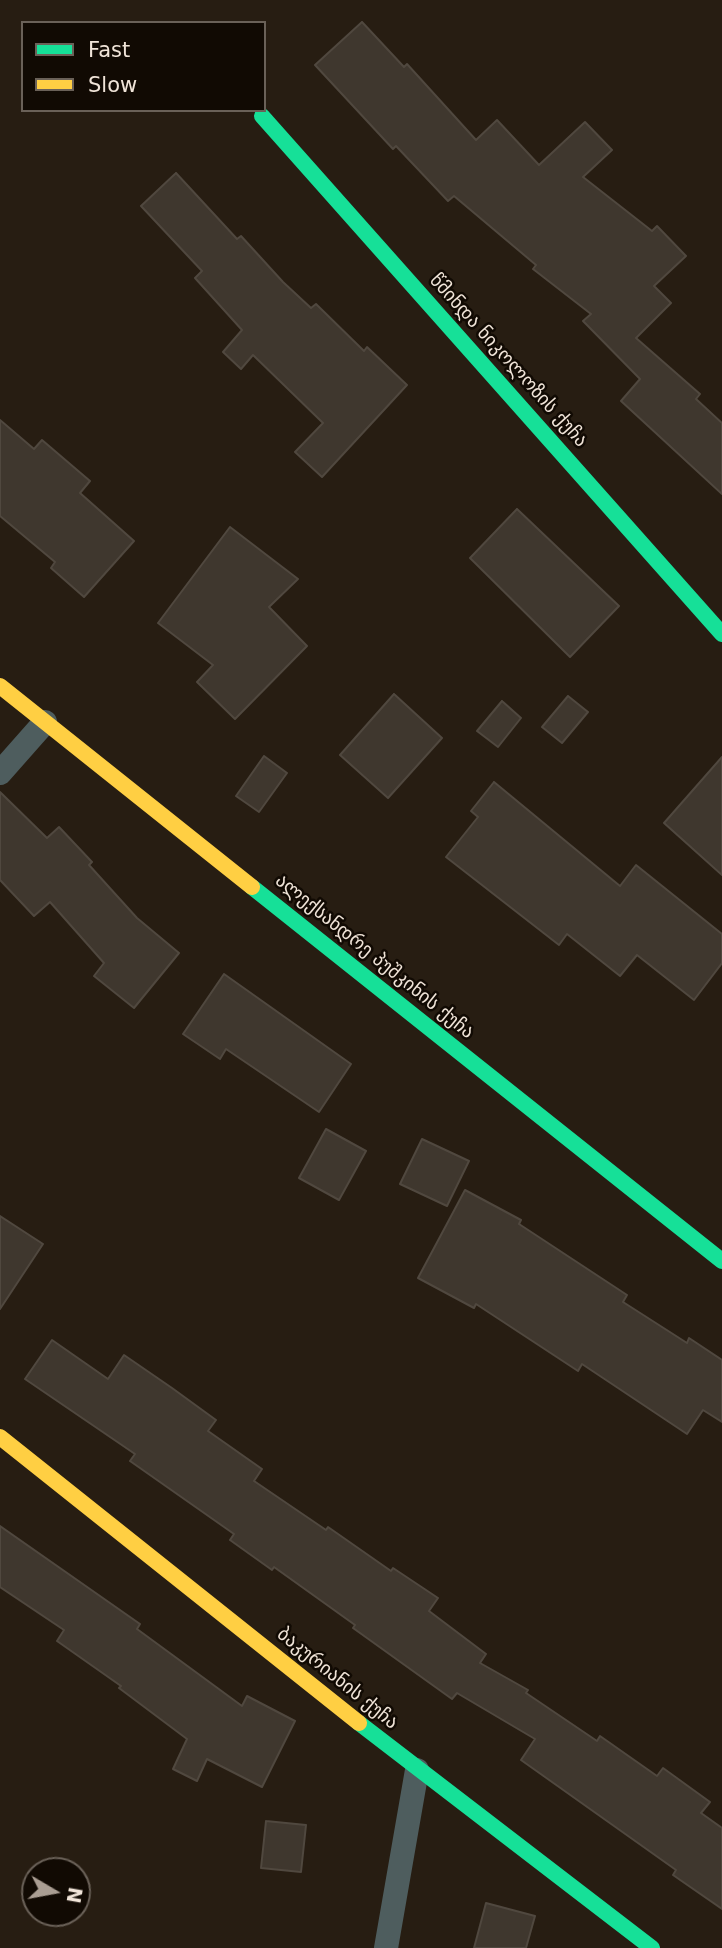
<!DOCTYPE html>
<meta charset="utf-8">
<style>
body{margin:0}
#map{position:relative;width:722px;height:1948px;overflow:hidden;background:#271d12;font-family:"DejaVu Sans",sans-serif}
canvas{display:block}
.legend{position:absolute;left:21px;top:21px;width:245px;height:91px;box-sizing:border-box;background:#110a03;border:2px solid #6a6158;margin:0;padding:9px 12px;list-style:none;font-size:21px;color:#f0e4d8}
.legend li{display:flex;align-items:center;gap:14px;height:35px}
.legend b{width:35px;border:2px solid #6a6158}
.north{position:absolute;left:21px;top:1857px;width:70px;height:70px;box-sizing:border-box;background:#110a03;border:2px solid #6a6158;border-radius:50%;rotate:100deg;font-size:19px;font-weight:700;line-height:28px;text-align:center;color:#f0e4d8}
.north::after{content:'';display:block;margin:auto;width:24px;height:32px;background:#aa9e93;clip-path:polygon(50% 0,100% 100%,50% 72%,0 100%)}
</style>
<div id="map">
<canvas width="722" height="1948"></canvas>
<ul class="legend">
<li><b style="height:9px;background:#16e098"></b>Fast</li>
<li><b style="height:9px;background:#ffcf43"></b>Slow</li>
</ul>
<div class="north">N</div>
</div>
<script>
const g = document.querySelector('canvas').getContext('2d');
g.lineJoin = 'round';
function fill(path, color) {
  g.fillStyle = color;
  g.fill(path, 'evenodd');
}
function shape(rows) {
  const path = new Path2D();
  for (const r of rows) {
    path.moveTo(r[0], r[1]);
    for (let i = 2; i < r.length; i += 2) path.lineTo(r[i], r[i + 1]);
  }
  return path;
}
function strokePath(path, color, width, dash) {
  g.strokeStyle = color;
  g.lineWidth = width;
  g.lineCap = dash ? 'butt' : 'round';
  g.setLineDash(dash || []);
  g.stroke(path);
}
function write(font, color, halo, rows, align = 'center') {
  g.font = font + ' "DejaVu Sans","Noto Sans Georgian",sans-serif';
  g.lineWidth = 5;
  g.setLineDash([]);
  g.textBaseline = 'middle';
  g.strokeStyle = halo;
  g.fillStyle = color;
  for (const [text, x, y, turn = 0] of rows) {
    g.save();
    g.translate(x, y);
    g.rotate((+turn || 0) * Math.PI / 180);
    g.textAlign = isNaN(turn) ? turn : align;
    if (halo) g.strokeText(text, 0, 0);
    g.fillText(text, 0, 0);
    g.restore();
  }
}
const building = shape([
 [362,22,404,67,407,64,476,140,497,120,539,165,585,122,612,150,583,177,652,231,657,226,686,256,654,286,671,303,636,338,700,394,696,399,722,423,722,494,621,401,640,379,583,321,591,314,533,269,536,265,454,196,448,201,396,146,393,149,315,65,362,22],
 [176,173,237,239,241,236,283,282,311,308,316,304,364,351,367,347,407,385,322,477,295,452,323,423,253,355,241,369,223,352,242,330,195,278,202,271,141,206,176,173],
 [0,420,34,449,42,440,90,481,80,493,134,541,84,597,51,568,55,562,0,516,0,420],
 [517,509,619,606,570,657,470,558,517,509],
 [230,527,298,579,269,607,307,646,235,719,197,682,213,665,158,623,230,527],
 [394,694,442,738,388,798,340,755,394,694],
 [568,696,588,712,562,743,542,727,568,696],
 [502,701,521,718,498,747,477,731,502,701],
 [264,756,287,773,259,812,236,796,264,756],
 [722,757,722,875,664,823,722,757],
 [494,782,620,886,636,865,722,934,722,963,694,1000,637,955,620,976,567,934,559,945,446,857,478,817,471,811,494,782],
 [0,792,47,838,59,827,92,862,89,865,137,918,179,953,134,1008,94,976,104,963,50,902,34,916,0,880,0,792],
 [224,974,351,1064,319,1112,226,1049,220,1059,183,1034,224,974],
 [326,1129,366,1151,339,1200,299,1178,326,1129],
 [422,1139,469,1161,447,1206,400,1184,422,1139],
 [465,1190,521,1220,519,1224,627,1295,623,1302,687,1343,689,1338,722,1360,722,1422,703,1410,687,1434,582,1364,578,1371,476,1304,474,1308,418,1278,465,1190],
 [0,1216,43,1244,0,1309,0,1216],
 [52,1340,108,1379,124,1355,172,1388,216,1420,208,1431,262,1469,254,1481,326,1530,328,1527,391,1571,393,1568,438,1598,429,1611,486,1654,480,1663,528,1690,526,1693,597,1741,600,1736,657,1776,663,1768,710,1802,701,1813,722,1828,722,1909,673,1875,676,1870,521,1760,535,1739,457,1693,452,1699,353,1628,355,1625,274,1567,272,1570,230,1540,234,1534,130,1461,135,1454,25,1379,52,1340],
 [0,1526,140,1624,137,1629,242,1706,247,1696,295,1721,262,1787,207,1759,197,1781,173,1769,187,1739,119,1688,121,1686,57,1641,64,1630,0,1587,0,1526],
 [266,1821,306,1825,301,1872,261,1868,266,1821],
 [486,1903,535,1916,526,1948,474,1948,486,1903]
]);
fill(building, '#3f372e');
strokePath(building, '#50483f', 2);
strokePath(shape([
 [0,773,45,722],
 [386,1948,417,1770]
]), '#4e5d5e', 24);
strokePath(shape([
 [262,116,722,634],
 [252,887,722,1261],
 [359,1723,652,1948]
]), '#16e098', 16);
strokePath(shape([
 [0,686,252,887],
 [0,1437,359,1723]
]), '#ffcf43', 16);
write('19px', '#f0e4d8', '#110a03', [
 ["წმინდა ნიკოლოზის ქუჩა",508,361,48],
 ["ალექსანდრე პუშკინის ქუჩა",374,957,39],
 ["ბაკურიანის ქუჩა",337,1679,39]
]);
</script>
